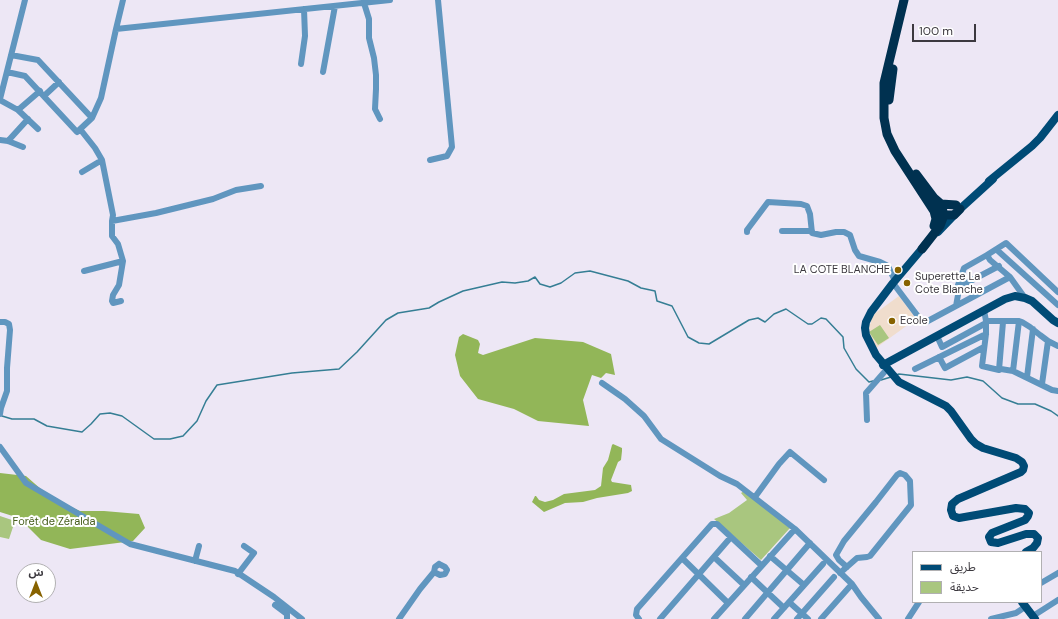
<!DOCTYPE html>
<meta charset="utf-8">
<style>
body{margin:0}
#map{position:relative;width:1058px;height:619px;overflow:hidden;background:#ede7f5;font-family:"DM Sans","Noto Sans Arabic",sans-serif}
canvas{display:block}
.legend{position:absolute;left:912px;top:551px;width:130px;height:52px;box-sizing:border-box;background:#fff;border:1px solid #b1b0b2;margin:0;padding:5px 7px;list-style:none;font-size:12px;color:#3c393f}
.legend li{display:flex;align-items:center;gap:8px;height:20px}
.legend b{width:20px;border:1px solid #b1b0b2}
.north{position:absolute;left:16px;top:563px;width:40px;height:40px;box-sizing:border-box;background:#fff;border:1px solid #b1b0b2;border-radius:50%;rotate:0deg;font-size:11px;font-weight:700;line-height:16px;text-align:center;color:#3c393f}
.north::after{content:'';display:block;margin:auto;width:14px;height:18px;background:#876200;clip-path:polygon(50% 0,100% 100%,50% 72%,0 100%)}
.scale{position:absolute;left:912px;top:24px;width:64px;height:18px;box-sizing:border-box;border:2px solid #3c393f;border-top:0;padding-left:5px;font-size:12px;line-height:14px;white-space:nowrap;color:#3c393f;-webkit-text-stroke:3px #fff;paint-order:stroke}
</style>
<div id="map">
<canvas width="1058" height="619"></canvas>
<ul class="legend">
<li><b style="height:5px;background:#004b76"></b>طريق</li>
<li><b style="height:11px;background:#a9c67f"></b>حديقة</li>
</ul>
<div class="north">ش</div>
<div class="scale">100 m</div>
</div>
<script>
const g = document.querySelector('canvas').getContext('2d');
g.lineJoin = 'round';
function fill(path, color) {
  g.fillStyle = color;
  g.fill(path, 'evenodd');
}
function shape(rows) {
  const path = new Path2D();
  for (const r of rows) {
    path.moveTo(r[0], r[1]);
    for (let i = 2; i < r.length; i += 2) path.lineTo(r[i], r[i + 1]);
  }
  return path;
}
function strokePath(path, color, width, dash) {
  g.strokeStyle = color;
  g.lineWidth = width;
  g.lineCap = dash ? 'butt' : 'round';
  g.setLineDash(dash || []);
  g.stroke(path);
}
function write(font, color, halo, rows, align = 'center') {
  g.font = font + ' "DM Sans",sans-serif';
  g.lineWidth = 4;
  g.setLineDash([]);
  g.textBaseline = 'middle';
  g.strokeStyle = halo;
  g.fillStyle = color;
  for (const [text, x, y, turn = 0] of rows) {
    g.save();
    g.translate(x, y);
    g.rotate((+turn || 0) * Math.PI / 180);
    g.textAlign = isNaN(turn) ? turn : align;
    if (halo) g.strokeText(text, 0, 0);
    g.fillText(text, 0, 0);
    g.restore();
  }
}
fill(shape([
 [899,296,916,319,876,348,870,338,869,325,871,323,870,317]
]), '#f0ddcd');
fill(shape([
 [880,325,889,338,878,345,869,332],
 [744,491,790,528,761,560,714,519,729,513,747,500,741,493],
 [0,516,15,521,9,539,0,537]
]), '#a9c67f');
fill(shape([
 [463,334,478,340,480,344,478,353,483,355,535,338,583,342,611,354,615,375,606,373,601,378,592,375,583,400,589,426,538,421,514,409,478,399,460,376,455,355,459,337],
 [613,444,622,448,622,451,621,460,618,462,611,480,612,482,631,485,632,491,628,493,597,498,583,502,565,503,544,512,532,502,535,496,536,496,539,500,545,502,553,500,564,494,595,490,601,486,603,468,608,460,612,445],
 [0,473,26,476,50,497,80,511,104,511,139,514,145,528,133,541,70,549,41,540,19,518,0,512]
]), '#92b658');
strokePath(shape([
 [896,375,899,374,951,380,967,377,983,381,1002,398,1018,404,1035,404,1051,411,1058,416],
 [881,380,891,377],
 [2,416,12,419,34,419,47,426,82,432,91,424,100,414,110,413,122,416,154,439,170,439,183,436,197,421,206,401,217,385,292,373,339,369,357,352,386,320,398,313,429,308,439,302,463,291,502,282,515,283,528,281,535,277,540,284,550,287,561,283,575,273,590,271,628,281,641,288,655,291,657,301,672,306,688,337,699,343,709,344,749,320,758,318,765,322,774,314,786,309,808,324,812,324,821,318,826,319,843,337,844,348,856,369,869,382,873,381]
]), '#357e94', 1.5);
strokePath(shape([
 [123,0,116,29,390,0],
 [364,3,369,19,369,38,374,58,376,75,376,89,375,109,380,119],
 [301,64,305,36,304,9],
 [7,72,25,76,77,132,92,118,38,60,11,55],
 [323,72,335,6],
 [44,96,59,82],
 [0,99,25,0],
 [0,100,18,110,38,129],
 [18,110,40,91],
 [92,118,101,98,116,29],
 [80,129,95,148,102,160,113,215,112,221,156,213,213,199,236,190,261,186],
 [0,140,8,141,23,147],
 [8,141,28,119],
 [430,160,447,156,452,147,438,0],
 [82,172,102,160],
 [112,221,112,236,118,244,123,261,119,285,113,295,112,301,113,303,121,301],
 [782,231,812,231],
 [747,232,747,230,768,202,801,204,807,206,810,214,812,233,821,235,836,232,844,232,850,235,855,250,859,256,880,262,888,266,895,281],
 [997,250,1058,305],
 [84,271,123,261],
 [893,283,917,315],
 [957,288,999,266],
 [1025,298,1010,277,990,260,987,255,1006,243,1058,292],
 [956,306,958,295,957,288,964,268,987,255],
 [984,310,986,321,986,334,982,366,999,370,1001,369,1013,371,1052,390,1058,391],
 [986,321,1019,321,1022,322,1030,327,1040,335,1048,341,1058,346],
 [0,322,5,322,9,324,10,330,7,368,7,391,1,408,0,414],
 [926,322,1010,277],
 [937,336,942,347,986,323],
 [939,357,945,368,984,347],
 [915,369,986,334],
 [999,370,1003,322],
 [1013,371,1019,321],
 [1027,377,1033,329],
 [602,383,625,399,644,416,661,439,720,476,737,484,795,529,852,584,861,597,879,619],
 [1042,384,1048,341],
 [867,420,866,393,887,369],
 [0,447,26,483,130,544,235,571,274,597,302,619],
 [755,497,779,464,790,452,824,480],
 [770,556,804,585],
 [714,557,744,585],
 [682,558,728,603],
 [195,561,199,546],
 [439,564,445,567,447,570,445,574,440,575,434,572,435,567,439,564],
 [840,573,857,558,867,557,870,556,911,505,910,481,905,475,900,473,897,475,876,502,844,541,836,555,839,560,847,567],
 [238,574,254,553,244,546],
 [751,577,784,608],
 [1041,583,1058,573],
 [789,602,808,619],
 [275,605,287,614,287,619],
 [1033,616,1058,600],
 [399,619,420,589,434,572],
 [639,619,636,615,637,609,712,524,717,524,761,565],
 [660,619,731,537],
 [714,619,795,529],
 [745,619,810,543],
 [774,619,823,564],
 [797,619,834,577],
 [821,619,852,584],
 [908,619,919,602],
 [991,619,1016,613,1025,607]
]), '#6096bf', 6);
strokePath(shape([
 [989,181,1032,146,1040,138,1058,115],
 [938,232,960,209,993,179],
 [926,244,893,283,871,312,866,322,865,328,866,335,876,355,899,382,946,406,951,411,971,439,976,444,983,448,1016,458,1022,462,1024,466,1023,470,1021,472,958,499,952,504,951,510,953,516,959,518,1016,508,1025,509,1029,513,1028,516,1025,520,992,533,989,537,991,542,998,543,1026,534,1034,534,1038,538,1037,543,1033,548,1026,552],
 [883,365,1005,299,1015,296,1025,298,1032,301,1053,320,1058,323],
 [1022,602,1035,619]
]), '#004b76', 8);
strokePath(shape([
 [904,0,884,83,884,118,887,134,895,151,934,211,936,219,934,226],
 [889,100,893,69],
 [916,174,934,198,941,204,956,205],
 [940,212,944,215,954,215,960,209],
 [922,249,940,226,944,215,942,208,936,201]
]), '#003150', 9);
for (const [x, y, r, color] of [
 [898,270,4,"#876200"],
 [907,283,4,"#876200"],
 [892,321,4,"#876200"]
]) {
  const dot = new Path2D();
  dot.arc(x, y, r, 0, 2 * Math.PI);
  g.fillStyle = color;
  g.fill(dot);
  strokePath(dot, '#fff', 1.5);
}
write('11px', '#3c393f', '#fff', [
 ["LA COTE BLANCHE",890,270,"right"],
 ["Superette La",915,277],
 ["Cote Blanche",915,290],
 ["Ecole",900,321]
], 'left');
write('11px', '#485f1e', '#fff', [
 ["Forêt de Zéralda",54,522]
]);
</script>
